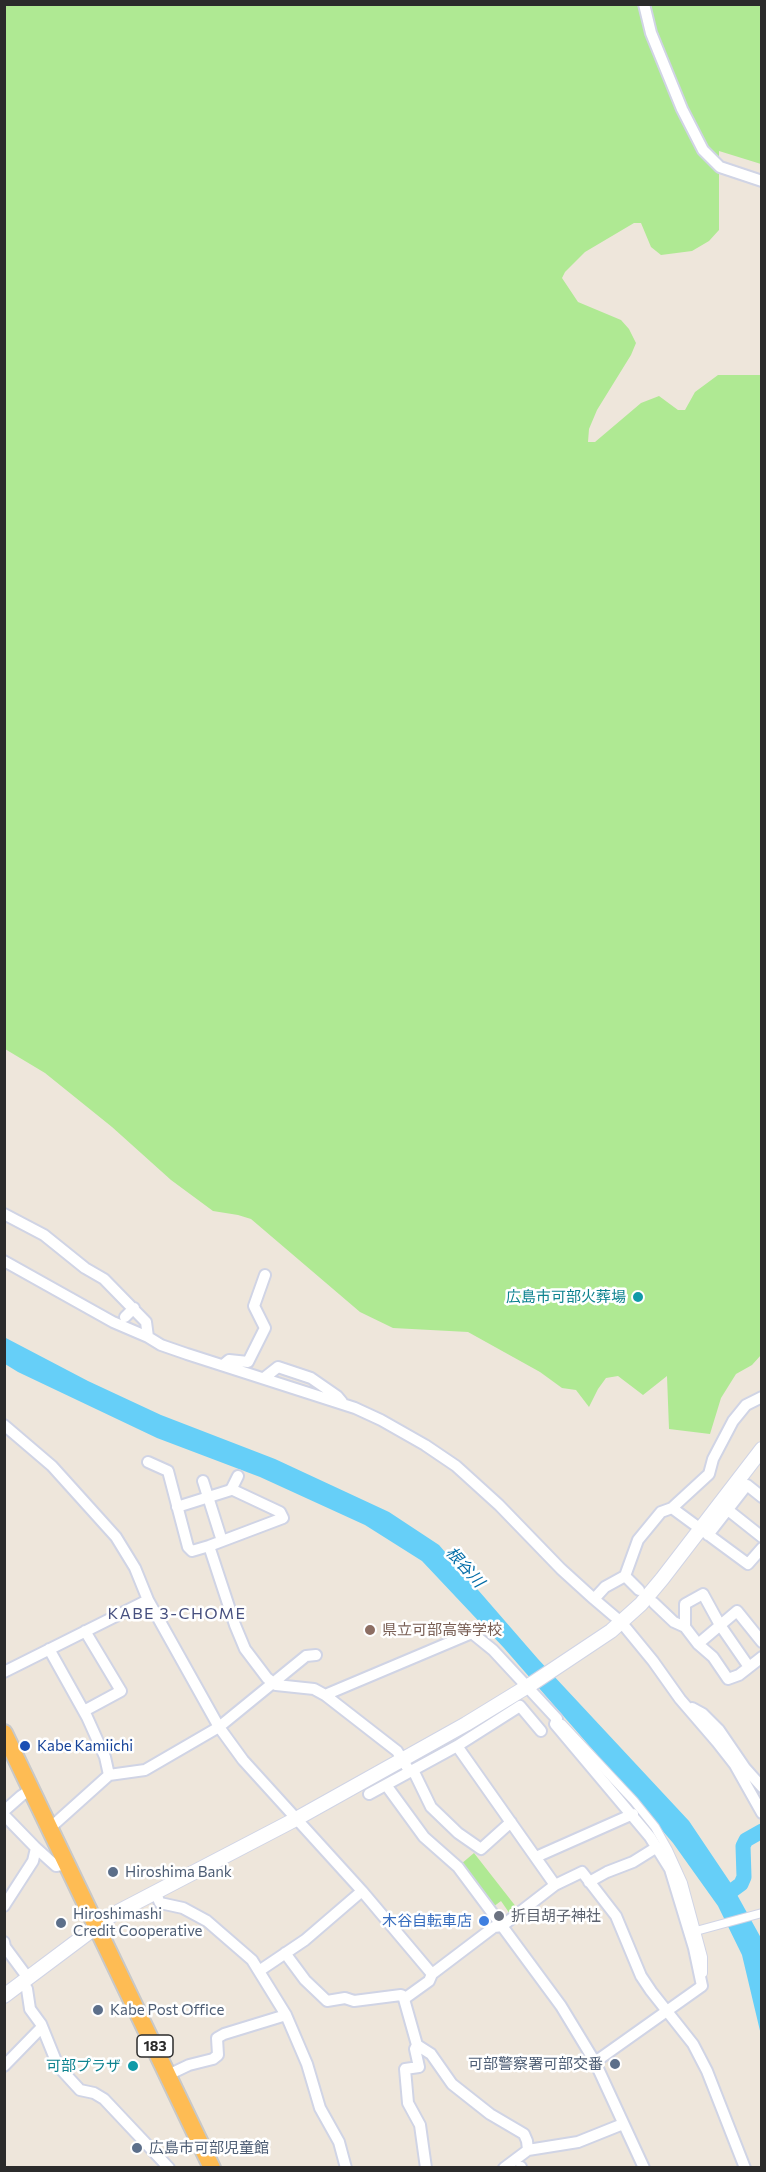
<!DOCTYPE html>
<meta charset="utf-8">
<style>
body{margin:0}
#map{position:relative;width:766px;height:2172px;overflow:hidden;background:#eee6db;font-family:Commissioner,sans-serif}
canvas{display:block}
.frame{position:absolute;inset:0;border:6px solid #2b2b2b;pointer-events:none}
</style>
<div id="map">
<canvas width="766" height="2172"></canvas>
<div class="frame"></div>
</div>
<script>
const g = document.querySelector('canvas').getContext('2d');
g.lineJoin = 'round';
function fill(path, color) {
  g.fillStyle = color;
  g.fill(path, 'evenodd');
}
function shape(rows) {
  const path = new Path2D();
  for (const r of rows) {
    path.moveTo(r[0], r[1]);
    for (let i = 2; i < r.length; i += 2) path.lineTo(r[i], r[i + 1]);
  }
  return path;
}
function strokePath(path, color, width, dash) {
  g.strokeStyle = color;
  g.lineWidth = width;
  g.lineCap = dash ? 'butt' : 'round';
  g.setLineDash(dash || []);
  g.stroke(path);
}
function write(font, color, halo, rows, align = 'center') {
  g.font = font + ' Commissioner,"Noto Sans JP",sans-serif';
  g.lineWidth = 5;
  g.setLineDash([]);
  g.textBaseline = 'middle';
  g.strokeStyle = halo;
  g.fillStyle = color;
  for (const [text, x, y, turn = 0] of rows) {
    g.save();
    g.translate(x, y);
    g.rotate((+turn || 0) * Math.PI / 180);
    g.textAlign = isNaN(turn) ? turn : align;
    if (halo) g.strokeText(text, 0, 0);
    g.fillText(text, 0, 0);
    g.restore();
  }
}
fill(shape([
 [5,5,761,5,761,164,719,151,719,230,709,241,692,251,661,255,651,247,641,223,634,223,585,252,565,272,562,278,578,302,621,320,629,329,636,343,631,355,597,410,589,429,588,442,595,442,641,403,659,396,678,410,685,410,695,392,718,375,761,375,761,1355,752,1365,736,1374,721,1398,710,1434,669,1429,667,1376,643,1395,618,1376,606,1378,598,1389,589,1407,576,1390,562,1388,540,1372,468,1332,393,1328,360,1312,251,1219,238,1215,213,1211,171,1180,112,1127,45,1073,5,1049],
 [474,1853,517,1908,510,1914,501,1901,493,1907,461,1864]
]), '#afe993');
fill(shape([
 [4,1337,88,1381,161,1415,275,1459,389,1512,439,1545,538,1659,689,1821,730,1882,761,1938,761,2035,742,1955,718,1906,673,1843,600,1758,504,1648,422,1561,365,1525,260,1477,157,1438,18,1372,5,1364]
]), '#66cff8');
strokePath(shape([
 [726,1895,741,1884,744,1877,743,1846,746,1840,762,1831]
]), '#66cff8', 15);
const pedestrian = shape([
 [562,1724,634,1801,655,1827,668,1850,683,1883,696,1931,703,1957,703,1973],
 [696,1931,762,1913]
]);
const minor = shape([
 [644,4,651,33,682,109,703,150,720,167,762,181],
 [4,1214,44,1235,85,1268,104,1279,146,1322,148,1337,113,1322,4,1261],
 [125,1317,134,1308],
 [148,1337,161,1345,187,1354,355,1408,381,1420,425,1445,456,1466,499,1505,561,1569,594,1599],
 [223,1365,229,1360,248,1362,265,1328,254,1306,265,1275],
 [264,1378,278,1367,311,1378,337,1396,342,1402],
 [762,1397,746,1405,733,1421,713,1459,709,1474,672,1508,661,1512,638,1540,625,1576,605,1587,594,1599,621,1622,653,1661,680,1699,717,1742,735,1765,762,1813],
 [4,1425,52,1466,116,1537,135,1568,148,1600,219,1727,243,1760,362,1891,432,1974,494,1927,502,1926,561,2006,595,2062,644,2168],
 [148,1462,168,1471,188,1547,192,1551,209,1546,283,1518,280,1512,231,1489],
 [203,1481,222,1541],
 [177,1507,231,1490,238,1476],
 [672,1508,748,1564,762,1548],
 [728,1510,762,1537],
 [708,1535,747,1485,762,1497],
 [209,1546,235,1625,245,1649,267,1678,276,1685,314,1689,325,1695,397,1751,410,1772],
 [625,1576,639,1590],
 [654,1603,674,1622,685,1627,698,1644,713,1657,728,1679,739,1675,762,1657],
 [685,1627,685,1604,703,1594,720,1625,749,1667],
 [698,1644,737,1611,762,1642],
 [49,1649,87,1717,105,1757,109,1775,50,1828],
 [4,1672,148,1600],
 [325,1695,472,1633,493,1650,557,1719,555,1724,650,1837,670,1869,694,1948,702,1986,595,2062],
 [692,1708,703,1714,719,1730,745,1768,762,1787],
 [84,1711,121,1691,85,1631],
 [457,1746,555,1885],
 [413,1770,431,1807,458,1833,481,1849,511,1822],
 [109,1775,145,1770,219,1727,306,1656,316,1655],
 [386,1785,424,1837,458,1867,502,1926,555,1885,582,1872,616,1916,641,1976,651,1991,693,2044,707,2071,745,2168],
 [369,1794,457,1746,520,1706,541,1731],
 [4,1811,21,1796,31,1789],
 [4,1815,36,1848,56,1866,67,1864],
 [536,1857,633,1814],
 [589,1882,607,1872,633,1862,657,1847],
 [155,1892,160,1903,183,1908,207,1921,252,1960,286,2015,307,2064,320,2108,339,2142,346,2168],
 [4,1906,33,1861,36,1848],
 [4,1942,5,1947,28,1978],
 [285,1953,305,1980,327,2001,345,1998,354,2001,401,1995,405,1997],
 [259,1971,305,1940,362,1891],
 [432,1974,429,1981,404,1999,417,2045,431,2054,452,2084,490,2114,524,2134,527,2141,528,2150],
 [22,1982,27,1989,30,2009,41,2024,58,2066,80,2090,94,2093,104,2099,169,2168],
 [417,2045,415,2049,419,2067,405,2069,408,2103,420,2125,426,2168],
 [4,2066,42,2027],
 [168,2075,189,2065,213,2059,218,2055,217,2038,224,2034,286,2015],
 [504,2168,528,2150,578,2142,623,2124],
 [521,2168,521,2167]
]);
const tertiary = shape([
 [4,1996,112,1915,296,1819,466,1724,533,1683,611,1631,641,1604,662,1579,762,1449]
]);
const trunk = shape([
 [4,1733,212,2168]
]);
strokePath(pedestrian, '#d0d4e5', 10);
strokePath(minor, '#d0d4e5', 14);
strokePath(tertiary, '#d0d4e5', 16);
strokePath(trunk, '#c8c8c8', 20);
strokePath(pedestrian, '#fff', 8);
strokePath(minor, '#fff', 10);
strokePath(tertiary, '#fff', 14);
strokePath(trunk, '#febc54', 16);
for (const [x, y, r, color] of [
 [638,1297,6,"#0f9aa8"],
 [370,1630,6,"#8d6e63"],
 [25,1746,6,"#1a4fb4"],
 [113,1872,6,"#5c6f8a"],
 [499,1916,6,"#6b7280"],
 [484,1921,6,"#3f7fe0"],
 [61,1923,6,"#5c6f8a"],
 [98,2010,6,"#5c6f8a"],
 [615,2064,6,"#5c6f8a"],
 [133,2066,6,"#0f9aa8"],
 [137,2148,6,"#5c6f8a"]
]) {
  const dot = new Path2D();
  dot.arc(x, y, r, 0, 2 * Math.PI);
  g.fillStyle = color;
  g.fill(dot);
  strokePath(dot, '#fff', 2);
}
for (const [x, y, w] of [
 [155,2046,36]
]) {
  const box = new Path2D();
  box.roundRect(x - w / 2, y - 11, w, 22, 4.5);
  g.fillStyle = '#fff';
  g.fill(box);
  strokePath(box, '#2b2b2b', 1.5);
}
write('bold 14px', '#2b2b2b', null, [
 ["183",155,2046]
]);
write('15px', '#0d838f', '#fff', [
 ["広島市可部火葬場",626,1297],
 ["可部プラザ",121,2066]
], 'right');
write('15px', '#785e54', '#fff', [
 ["県立可部高等学校",382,1630]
], 'left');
write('15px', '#164399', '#fff', [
 ["Kabe Kamiichi",37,1746]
], 'left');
write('15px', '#4e5e75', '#fff', [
 ["Hiroshima Bank",125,1872],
 ["Hiroshimashi",73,1914],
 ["Credit Cooperative",73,1931],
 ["Kabe Post Office",110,2010],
 ["可部警察署可部交番",603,2064,"right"],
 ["広島市可部児童館",149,2148]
], 'left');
write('15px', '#5b616d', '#fff', [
 ["折目胡子神社",511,1916]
], 'left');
write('15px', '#366cbe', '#fff', [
 ["木谷自転車店",472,1921]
], 'right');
write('italic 16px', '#026ca7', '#fff', [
 ["根谷川",465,1567,48]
]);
g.letterSpacing = '1.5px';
write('16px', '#47507f', '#fff', [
 ["KABE 3-CHOME",177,1614]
]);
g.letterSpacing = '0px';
</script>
